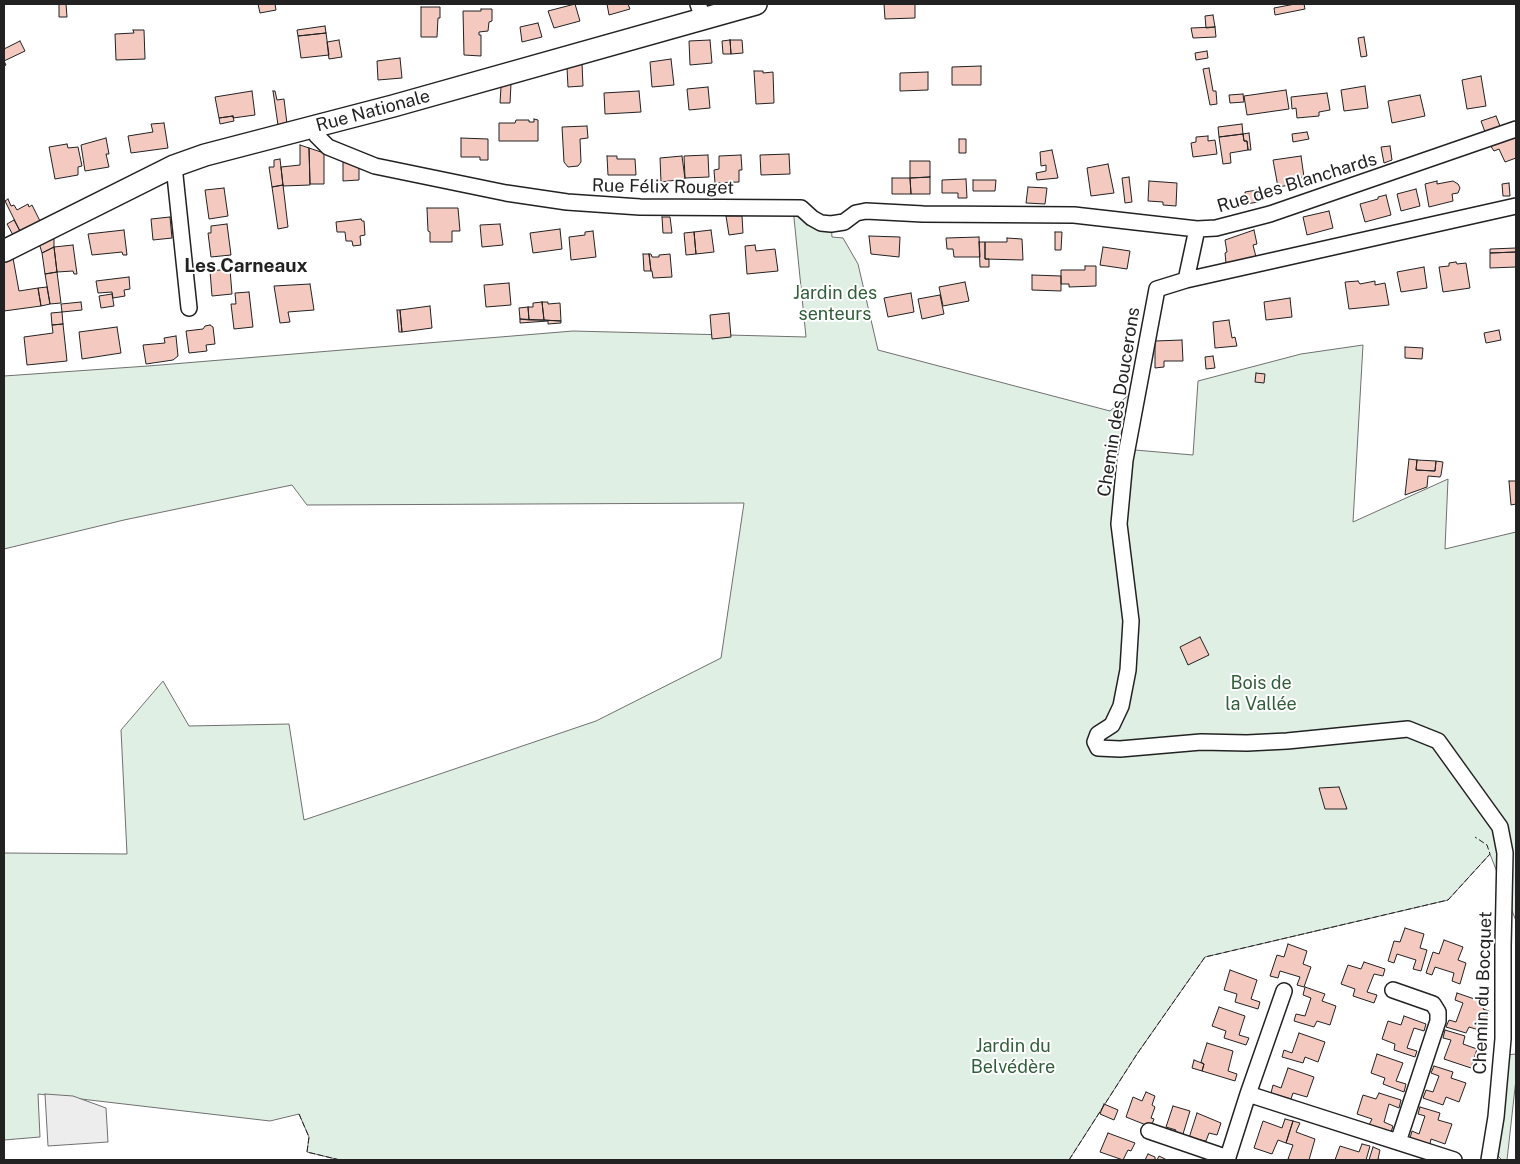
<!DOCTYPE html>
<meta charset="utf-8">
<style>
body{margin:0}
#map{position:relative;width:1520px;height:1164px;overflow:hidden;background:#fff;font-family:"Public Sans",sans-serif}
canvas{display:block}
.frame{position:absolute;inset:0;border:5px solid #222;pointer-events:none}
</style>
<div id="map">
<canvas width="1520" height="1164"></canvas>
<div class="frame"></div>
</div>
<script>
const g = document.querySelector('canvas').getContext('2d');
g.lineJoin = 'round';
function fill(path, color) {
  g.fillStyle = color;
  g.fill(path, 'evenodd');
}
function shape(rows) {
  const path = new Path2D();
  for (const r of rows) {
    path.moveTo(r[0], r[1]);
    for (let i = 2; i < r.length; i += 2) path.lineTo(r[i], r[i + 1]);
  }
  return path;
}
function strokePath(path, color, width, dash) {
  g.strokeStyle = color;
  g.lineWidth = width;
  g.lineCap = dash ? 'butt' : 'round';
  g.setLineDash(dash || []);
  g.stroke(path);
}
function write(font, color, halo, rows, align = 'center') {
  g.font = font + ' "Public Sans",sans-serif';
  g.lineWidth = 4;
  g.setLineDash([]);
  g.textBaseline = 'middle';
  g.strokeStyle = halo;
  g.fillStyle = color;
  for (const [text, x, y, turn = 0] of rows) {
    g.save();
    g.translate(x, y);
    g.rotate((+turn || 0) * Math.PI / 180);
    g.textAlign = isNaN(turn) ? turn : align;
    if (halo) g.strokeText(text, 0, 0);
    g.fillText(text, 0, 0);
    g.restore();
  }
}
const green = shape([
 [793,208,831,224,832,237,843,238,858,264,878,350,1110,411,1147,379,1135,450,1193,455,1198,381,1301,354,1363,345,1353,522,1448,479,1445,549,1516,532,1516,921,1490,854,1448,900,1205,957,1137,1054,1069,1160,340,1160,307,1152,309,1137,299,1114,270,1121,38,1094,40,1137,4,1140,4,853,127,854,121,730,163,681,189,726,289,724,304,820,596,721,721,658,744,503,307,505,292,485,124,520,4,549,4,376,148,366,573,331,806,337,793,208],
 [1516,1054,1516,1079,1507,1160,1502,1160,1493,1151,1505,1055,1516,1054]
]);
fill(green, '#e0efe3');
strokePath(green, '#6f6f6f', 1);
const parking = shape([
 [45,1094,73,1096,106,1108,108,1142,48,1146,45,1094]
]);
fill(parking, '#ededed');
strokePath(parking, '#6f6f6f', 1);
const building = shape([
 [59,4,66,4,67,17,59,17,59,4],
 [258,4,275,4,276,10,260,13,258,4],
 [575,4,580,21,554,28,548,11,575,4],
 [607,4,628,4,630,9,609,15,607,4],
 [884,4,915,4,915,18,885,19,884,4],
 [1295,4,1304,4,1305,9,1275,15,1274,8,1295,4],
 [421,7,440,7,440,18,438,18,437,37,421,37,421,7],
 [481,9,492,9,492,21,489,22,488,31,479,32,479,35,481,35,481,56,464,55,463,11,481,11,481,9],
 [1213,15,1215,27,1206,28,1205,16,1213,15],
 [538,23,542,37,522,42,520,27,538,23],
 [325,26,326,33,298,36,297,30,325,26],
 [1215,27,1216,37,1193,38,1191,28,1215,27],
 [133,30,144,30,145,59,116,60,115,34,134,33,133,30],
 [326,33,329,55,301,58,298,36,326,33],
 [1364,37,1367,56,1361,57,1358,38,1364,37],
 [339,40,342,57,329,59,327,42,339,40],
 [710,40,712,63,690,65,689,41,710,40],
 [730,40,731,54,723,54,722,41,730,40],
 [730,40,742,40,743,53,731,54,730,40],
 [20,41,25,51,4,61,6,65,4,66,4,49,20,41],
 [1207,51,1208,58,1196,60,1195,53,1207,51],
 [400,58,402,78,378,80,377,61,400,58],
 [671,59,674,85,652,87,650,62,671,59],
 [582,63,583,86,568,87,567,68,582,63],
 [981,66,981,85,952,85,952,67,981,66],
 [1209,68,1213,91,1216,91,1217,104,1210,105,1203,69,1209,68],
 [754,71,763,71,763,73,773,72,774,103,756,104,754,71],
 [928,72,928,90,900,91,900,73,928,72],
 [1481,76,1486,106,1467,109,1462,80,1481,76],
 [511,84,510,103,500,103,501,87,511,84],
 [1365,86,1368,108,1344,111,1341,90,1365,86],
 [708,87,710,108,689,110,687,89,708,87],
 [1286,90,1289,109,1247,115,1244,96,1286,90],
 [252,91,255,115,233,118,233,116,219,118,215,97,252,91],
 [273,91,275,91,277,100,284,99,287,124,278,125,273,91],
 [639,91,641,112,605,114,604,93,639,91],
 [1327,93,1330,110,1319,112,1319,116,1297,118,1296,108,1292,109,1291,97,1327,93],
 [1243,94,1244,102,1230,103,1229,95,1243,94],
 [1420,95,1425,116,1392,123,1388,101,1420,95],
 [233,116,234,121,220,124,219,118,233,116],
 [1496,116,1500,126,1485,132,1481,121,1496,116],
 [534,119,538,120,538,141,499,141,499,123,515,123,516,120,529,120,529,122,534,122,534,119],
 [164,123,168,148,131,153,128,136,153,132,151,124,164,123],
 [1242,124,1243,134,1219,137,1218,127,1242,124],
 [587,126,588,138,580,139,581,162,578,166,568,167,564,162,562,127,587,126],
 [1307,132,1309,139,1293,142,1292,134,1307,132],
 [1249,133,1251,150,1248,150,1247,141,1244,141,1243,134,1249,133],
 [1243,134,1244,141,1247,141,1248,150,1230,153,1231,163,1223,164,1219,137,1243,134],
 [1516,134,1516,158,1505,162,1499,149,1494,151,1490,145,1516,134],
 [1208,136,1208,141,1215,140,1217,154,1193,157,1191,143,1196,142,1196,137,1208,136],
 [106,138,109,154,106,154,109,167,85,171,81,145,106,138],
 [461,138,488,139,488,160,480,160,480,157,461,157,461,138],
 [959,139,966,139,966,153,959,153,959,139],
 [67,144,68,148,78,147,82,166,78,167,78,175,55,179,49,147,67,144],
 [300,145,309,148,310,185,283,186,281,167,300,165,300,145],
 [1390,146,1392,160,1384,163,1381,147,1390,146],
 [309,148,324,153,324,184,310,184,309,148],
 [1052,150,1058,178,1037,180,1036,173,1046,171,1046,165,1041,166,1040,152,1052,150],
 [789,154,790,174,761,175,760,155,789,154],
 [708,155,709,177,685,178,684,156,708,155],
 [741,155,742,170,739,170,739,182,715,183,714,170,719,169,719,156,741,155],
 [607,156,617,156,617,159,635,159,636,175,608,175,607,156],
 [682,156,685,179,661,182,660,158,682,156],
 [1301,156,1304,177,1290,179,1290,185,1278,187,1273,160,1301,156],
 [280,159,283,185,272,187,269,167,274,167,274,160,280,159],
 [343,161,359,168,359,180,343,181,343,161],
 [910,161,930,161,930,177,910,178,910,161],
 [1108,164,1114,193,1091,196,1087,168,1108,164],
 [930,177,930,194,911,194,910,178,930,177],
 [1129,177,1132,202,1125,203,1122,178,1129,177],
 [892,178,910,178,911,194,892,194,892,178],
 [966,179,967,198,958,198,958,193,942,193,942,180,966,179],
 [973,180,996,180,995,191,973,191,973,180],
 [1149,181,1177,183,1176,206,1163,205,1163,202,1148,201,1149,181],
 [1437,181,1437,184,1453,181,1458,184,1460,188,1458,193,1452,194,1453,201,1429,207,1425,184,1437,181],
 [1509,183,1510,196,1503,196,1502,184,1509,183],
 [283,185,288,227,278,229,272,187,283,185],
 [1028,187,1047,188,1045,204,1026,203,1028,187],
 [224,188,228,216,209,219,205,190,224,188],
 [1416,189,1420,206,1401,211,1397,194,1416,189],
 [1257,190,1258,202,1246,204,1245,192,1257,190],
 [1386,195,1391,215,1365,222,1360,204,1378,199,1378,197,1386,195],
 [8,199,11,206,14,205,17,210,28,204,29,207,32,205,41,223,21,233,5,201,8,199],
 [427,208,458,208,460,231,452,231,452,242,430,242,430,232,428,231,427,208],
 [1329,211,1333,228,1307,235,1303,217,1329,211],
 [726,216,742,216,743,233,729,235,726,216],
 [170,217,172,238,153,240,151,219,170,217],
 [662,217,670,217,672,233,663,233,662,217],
 [361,219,362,221,364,221,365,235,360,236,361,245,353,246,352,241,346,241,345,232,337,232,336,222,361,219],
 [14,220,21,233,14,237,7,224,14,220],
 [227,224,231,255,211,257,208,233,211,233,211,226,227,224],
 [500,224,503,245,482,247,480,225,500,224],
 [560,229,562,249,533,253,530,233,560,229],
 [124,230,127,255,123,255,122,252,92,255,88,234,124,230],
 [711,230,714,252,696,254,694,232,711,230],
 [1254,230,1257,244,1253,245,1256,257,1226,263,1225,253,1227,252,1225,240,1254,230],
 [593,231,596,257,571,260,569,237,585,235,585,232,593,231],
 [694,232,696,254,686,255,684,233,694,232],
 [1055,232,1062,232,1061,250,1055,250,1055,232],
 [54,236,54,247,42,253,39,243,54,236],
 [869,236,900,237,899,257,871,254,869,236],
 [979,237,980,257,954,257,953,249,947,249,946,238,979,237],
 [1007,238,1022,239,1023,260,985,259,985,242,1007,242,1007,238],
 [979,242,985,242,985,259,989,259,989,267,980,267,979,242],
 [73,245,77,274,74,274,73,271,57,272,54,247,73,245],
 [755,245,756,251,775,249,778,271,747,274,745,246,755,245],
 [54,247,57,272,45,274,42,253,54,247],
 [1103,247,1130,251,1127,269,1100,265,1103,247],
 [1516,248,1516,252,1490,253,1490,249,1516,248],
 [1516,252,1516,267,1490,268,1490,253,1516,252],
 [643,254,649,254,651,271,644,271,643,254],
 [649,254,651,254,652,257,659,257,659,255,670,254,672,277,653,278,652,271,651,271,649,254],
 [13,258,19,291,38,288,41,306,4,311,4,262,13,258],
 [1456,262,1457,264,1466,263,1470,288,1443,292,1439,267,1449,266,1449,263,1456,262],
 [1085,266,1096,266,1096,286,1069,287,1069,284,1061,284,1061,270,1085,270,1085,266],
 [1424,267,1427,288,1401,292,1397,272,1424,267],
 [230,269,232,294,212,296,210,271,230,269],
 [57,272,61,303,50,304,45,274,57,272],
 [1032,275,1061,276,1061,291,1032,290,1032,275],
 [129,277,130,289,124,290,125,296,113,298,112,292,98,293,96,281,129,277],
 [1358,281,1360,284,1375,281,1375,285,1385,283,1389,305,1349,309,1345,282,1358,281],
 [965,282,969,301,943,306,939,287,965,282],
 [509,283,511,305,486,307,484,285,509,283],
 [310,284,314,310,288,312,290,322,280,323,274,286,310,284],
 [47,287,50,304,41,306,38,288,47,287],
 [249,292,253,327,234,329,231,304,236,304,235,293,249,292],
 [911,293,914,312,888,317,884,298,911,293],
 [112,294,114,306,101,308,99,296,112,294],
 [940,295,944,314,922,319,918,299,940,295],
 [1290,298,1292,317,1266,320,1264,302,1290,298],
 [81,302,82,310,62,312,61,304,81,302],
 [542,302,544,320,529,320,528,307,533,307,533,303,542,302],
 [542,302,548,302,548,304,560,303,561,321,544,320,542,302],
 [430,306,432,328,402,332,400,310,430,306],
 [528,307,529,320,520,319,519,308,528,307],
 [397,310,400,310,402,332,399,332,397,310],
 [62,312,63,324,52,325,51,313,62,312],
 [729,313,731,337,712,339,710,315,729,313],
 [520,319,561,321,561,323,548,324,548,321,520,323,520,319],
 [1229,320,1232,338,1235,337,1237,346,1215,348,1213,322,1229,320],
 [63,324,67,361,27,365,24,337,53,333,52,325,63,324],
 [210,325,213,327,215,344,206,345,207,351,189,353,186,331,203,329,205,326,210,325],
 [117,327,121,353,82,359,79,332,117,327],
 [1499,330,1501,340,1486,343,1484,333,1499,330],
 [176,336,178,356,173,360,146,364,143,345,165,343,164,338,176,336],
 [1182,340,1183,361,1164,361,1164,367,1155,368,1155,341,1182,340],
 [1405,347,1423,348,1422,359,1405,358,1405,347],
 [1213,356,1215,368,1206,369,1205,357,1213,356],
 [1256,373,1265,374,1264,383,1255,382,1256,373],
 [1409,459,1417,460,1416,470,1435,471,1436,461,1443,462,1441,475,1440,477,1428,476,1427,487,1405,495,1409,459],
 [1417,460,1436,461,1435,471,1416,470,1417,460],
 [1509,481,1516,481,1516,504,1511,505,1509,481],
 [1200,637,1209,655,1188,665,1180,647,1200,637],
 [1339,787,1347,809,1325,809,1319,788,1339,787],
 [1405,928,1424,934,1420,948,1427,950,1421,971,1413,969,1416,960,1397,954,1394,963,1388,961,1394,941,1400,942,1405,928],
 [1444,940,1463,947,1458,960,1466,963,1460,984,1452,981,1454,973,1435,967,1432,975,1426,973,1433,952,1439,954,1444,940],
 [1288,944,1307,951,1303,964,1311,967,1304,987,1297,985,1300,977,1280,971,1278,978,1270,976,1277,955,1284,957,1288,944],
 [1364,962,1385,969,1383,976,1374,974,1367,992,1377,995,1374,1003,1353,996,1355,989,1341,984,1348,965,1361,969,1364,962],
 [1230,970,1257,980,1251,999,1260,1002,1258,1009,1235,1002,1237,994,1224,990,1230,970],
 [1305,987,1325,994,1322,1001,1336,1006,1330,1025,1317,1021,1314,1027,1294,1021,1296,1014,1305,1016,1311,998,1303,995,1305,987],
 [1457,993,1486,1003,1483,1009,1489,1011,1482,1031,1469,1027,1466,1033,1446,1027,1449,1020,1456,1022,1463,1003,1455,1000,1457,993],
 [1219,1007,1245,1016,1239,1035,1249,1038,1246,1045,1224,1038,1226,1031,1212,1026,1219,1007],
 [1404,1016,1426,1024,1424,1031,1414,1028,1407,1048,1417,1051,1415,1057,1394,1050,1395,1044,1382,1039,1388,1021,1401,1025,1404,1016],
 [1445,1030,1465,1036,1463,1044,1477,1049,1471,1068,1444,1059,1451,1040,1443,1038,1445,1030],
 [1299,1033,1325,1042,1318,1062,1305,1057,1303,1063,1282,1057,1284,1050,1292,1053,1299,1033],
 [1207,1043,1233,1051,1228,1071,1237,1074,1235,1081,1202,1071,1204,1064,1201,1062,1207,1043],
 [1377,1054,1403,1063,1396,1081,1406,1084,1404,1092,1383,1084,1385,1078,1371,1073,1377,1054],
 [1194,1060,1204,1064,1202,1071,1192,1068,1194,1060],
 [1434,1066,1453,1072,1451,1078,1466,1083,1459,1102,1446,1097,1443,1105,1423,1098,1426,1090,1433,1092,1439,1076,1431,1073,1434,1066],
 [1288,1068,1314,1077,1307,1097,1293,1093,1291,1099,1271,1093,1273,1085,1281,1088,1288,1068],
 [1146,1092,1155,1096,1152,1105,1155,1107,1151,1118,1154,1119,1151,1127,1126,1117,1133,1097,1142,1101,1146,1092],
 [1379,1093,1401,1100,1399,1108,1389,1104,1384,1122,1393,1126,1391,1132,1369,1125,1372,1119,1357,1114,1363,1095,1376,1099,1379,1093],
 [1104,1104,1118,1110,1114,1120,1100,1114,1104,1104],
 [1173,1106,1190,1111,1183,1134,1175,1132,1176,1130,1166,1127,1173,1106],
 [1420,1107,1440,1113,1438,1120,1452,1124,1445,1144,1431,1139,1430,1144,1410,1138,1412,1131,1419,1134,1425,1116,1418,1114,1420,1107],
 [1197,1113,1221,1123,1217,1135,1209,1133,1206,1141,1189,1138,1197,1113],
 [1285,1119,1293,1121,1286,1143,1278,1140,1272,1154,1254,1148,1263,1121,1282,1128,1285,1119],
 [1293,1121,1300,1123,1296,1132,1315,1139,1309,1160,1293,1160,1288,1159,1293,1145,1286,1143,1293,1121],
 [1108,1133,1135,1143,1131,1151,1128,1150,1123,1160,1100,1152,1108,1133],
 [1362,1144,1370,1146,1366,1160,1335,1160,1340,1146,1359,1152,1362,1144],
 [1373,1147,1380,1150,1378,1159,1382,1160,1369,1160,1373,1147],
 [1148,1154,1155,1157,1155,1159,1157,1160,1159,1156,1167,1160,1145,1160,1148,1154]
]);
fill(building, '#f3c9c0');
strokePath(building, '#222', 1);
const street = shape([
 [698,4,704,20],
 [312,128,317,136,328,147,375,166,506,193,567,202,640,207,801,208,812,218,821,223,831,224,844,222,856,213,866,211,923,214,1074,215,1197,229,1216,228,1270,214,1516,129],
 [174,166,189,308],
 [1186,280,1197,229],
 [1393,990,1433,1004,1438,1012,1438,1021,1398,1142],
 [1248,1094,1284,991],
 [1149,1131,1228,1158],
 [1227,1160,1248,1094,1454,1160],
 [1489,1160,1496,1117,1503,1039,1503,946,1505,853,1500,827,1438,741,1408,729,1287,741,1247,743,1201,742,1120,749,1098,748,1095,742,1098,734,1112,725,1121,706,1128,670,1131,621,1119,524,1125,460,1157,289,1186,280,1516,206]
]);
const secondary = shape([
 [4,251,174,166,205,155,393,106,756,4]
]);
strokePath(street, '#222', 18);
strokePath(secondary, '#222', 24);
strokePath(street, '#fff', 15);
strokePath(secondary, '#fff', 21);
strokePath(shape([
 [299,1114,309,1137,307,1152,340,1160],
 [1069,1160,1137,1054,1205,957,1448,900,1490,854,1487,845,1475,837]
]), '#222', 1, [6, 2.5]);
write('18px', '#222', '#fff', [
 ["Rue Nationale",373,111,-15],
 ["Rue des Blanchards",1297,183,-17],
 ["Rue Félix Rouget",663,187,1],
 ["Chemin des Doucerons",1119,402,-81],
 ["Chemin du Bocquet",1483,993,-88]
]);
write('18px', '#2f5e38', '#fff', [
 ["Jardin des",835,293],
 ["senteurs",835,314],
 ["Bois de",1261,683],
 ["la Vallée",1261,704],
 ["Jardin du",1013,1046],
 ["Belvédère",1013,1067]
]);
write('bold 19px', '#222', '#fff', [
 ["Les Carneaux",246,266]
]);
</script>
